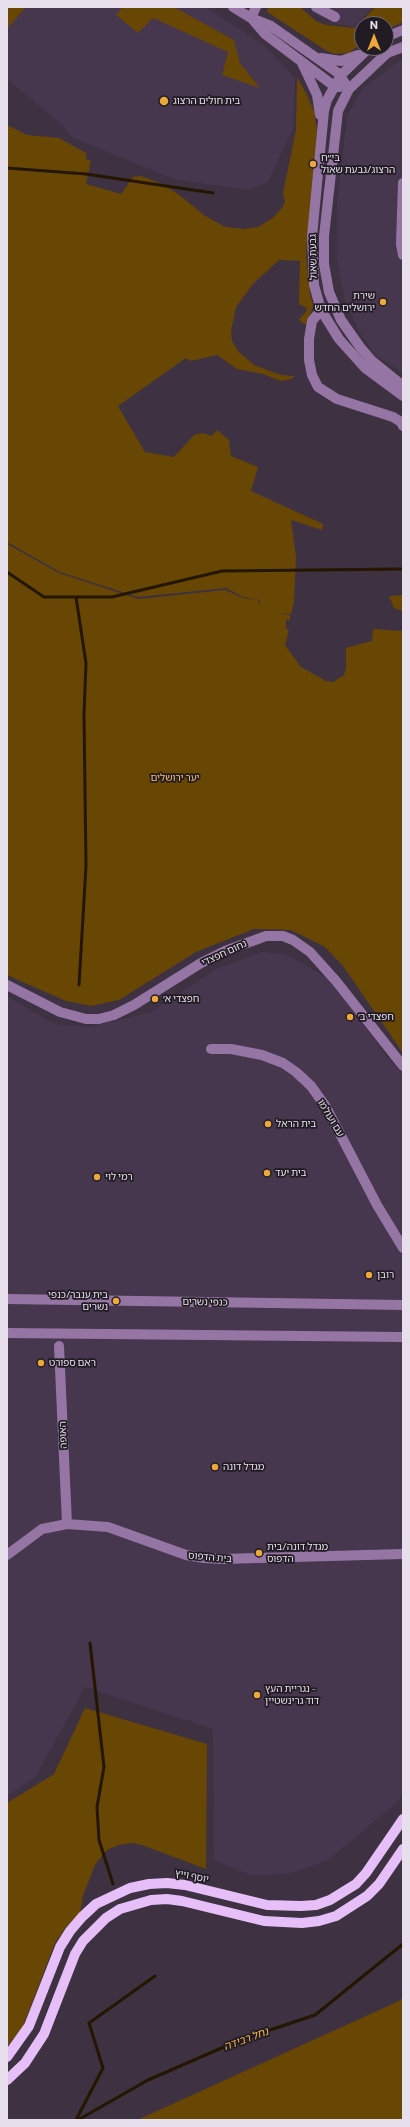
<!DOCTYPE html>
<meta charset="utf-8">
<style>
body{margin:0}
#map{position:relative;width:410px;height:2127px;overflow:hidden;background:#3d3142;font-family:Commissioner,sans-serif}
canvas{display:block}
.frame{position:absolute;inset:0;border:8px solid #e7dfeb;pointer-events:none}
.north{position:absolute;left:354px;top:16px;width:40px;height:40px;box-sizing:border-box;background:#211b23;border:1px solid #706973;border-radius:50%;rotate:0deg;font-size:11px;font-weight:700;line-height:16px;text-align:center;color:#e7dfeb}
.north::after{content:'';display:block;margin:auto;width:14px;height:18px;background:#eca93a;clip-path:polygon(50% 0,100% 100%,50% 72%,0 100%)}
</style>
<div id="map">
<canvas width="410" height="2127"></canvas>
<div class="frame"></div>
<div class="north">N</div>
</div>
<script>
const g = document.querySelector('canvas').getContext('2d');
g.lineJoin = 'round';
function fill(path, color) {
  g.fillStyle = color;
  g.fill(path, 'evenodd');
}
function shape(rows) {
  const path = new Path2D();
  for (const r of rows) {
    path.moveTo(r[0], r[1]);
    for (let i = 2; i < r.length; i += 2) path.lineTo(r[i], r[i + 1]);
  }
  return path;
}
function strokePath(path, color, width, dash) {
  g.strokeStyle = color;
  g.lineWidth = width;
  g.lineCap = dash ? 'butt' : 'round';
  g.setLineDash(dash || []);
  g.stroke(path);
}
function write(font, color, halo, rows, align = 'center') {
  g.font = font + ' Commissioner,"Noto Sans Hebrew",sans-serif';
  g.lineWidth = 3.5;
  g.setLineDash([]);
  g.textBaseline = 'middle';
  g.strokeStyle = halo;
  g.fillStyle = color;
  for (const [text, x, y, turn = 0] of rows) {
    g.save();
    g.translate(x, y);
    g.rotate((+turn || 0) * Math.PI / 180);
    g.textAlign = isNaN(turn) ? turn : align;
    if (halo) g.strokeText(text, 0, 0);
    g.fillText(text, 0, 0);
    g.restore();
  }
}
fill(shape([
 [7,7,205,7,263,44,295,78,293,128,268,182,248,190,176,180,73,138,59,122,7,79],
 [312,7,373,7,354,27,338,24,320,16],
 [403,58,403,373,375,355,359,331,344,298,337,260,337,202,347,116,362,89],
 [263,952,286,954,329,979,388,1058,403,1074,403,1794,395,1804,327,1861,291,1873,253,1876,214,1860,213,1729,85,1687,36,1776,7,1796,7,996,54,1024,89,1027,151,1012,216,969]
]), '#46364e');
fill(shape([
 [9,7,26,7,7,29,7,13],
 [119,7,174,7,234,40,240,63,260,88,222,75,228,52,153,18,138,33,116,15,121,9],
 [268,7,300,7,316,21,326,25,355,28,375,7,403,7,403,22,386,30,386,24,362,24,362,43,349,53,335,54,327,51,267,12],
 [297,77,307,95,314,111,317,130,306,254,310,294,313,305,308,325,302,323,299,319,306,312,307,308,299,304,300,261,279,260,253,284,236,307,231,331,232,341,239,352,254,365,281,375,294,376,292,379,281,381,263,374,237,369,217,355,191,361,186,358,118,406,145,452,174,457,194,435,203,433,212,436,217,430,229,440,231,456,258,467,251,491,323,524,322,530,291,520,296,557,294,602,291,614,277,613,290,615,290,620,286,620,286,629,289,630,285,645,301,667,326,681,333,682,344,675,346,669,346,648,372,641,373,629,403,631,403,1053,343,966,325,947,291,930,254,929,196,952,119,1000,91,1006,66,1001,7,975,7,544,59,573,138,599,225,590,243,598,259,600,258,604,262,605,259,604,260,600,243,597,226,588,138,597,60,572,7,542,7,125,27,135,59,138,86,153,86,159,91,161,86,184,121,194,133,177,141,176,162,184,178,194,204,215,225,227,245,229,258,227,273,218,281,209,285,202,283,193,296,130],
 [403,595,403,611,394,608,389,596],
 [85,1708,207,1744,206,1869,142,1845,132,1843,119,1845,107,1850,95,1865,83,1896,80,1913,65,1928,55,1943,23,2026,7,2047,7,1803,54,1774],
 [403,1998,403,2120,137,2120,399,2001]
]), '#684604');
strokePath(shape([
 [7,168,86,174,213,193],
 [7,572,44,597,112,597,222,571,403,569],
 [76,597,86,663,84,714,86,866,79,985],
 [90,1643,104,1767,97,1807,99,1840,113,1884],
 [76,2120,103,2068,89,2023,155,1976],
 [78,2120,148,2080,240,2040,315,2015,403,1944]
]), '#251600', 3);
strokePath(shape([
 [233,7,251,18,271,26,338,73,349,89],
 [316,7,335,17],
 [251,18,256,7],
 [253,20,265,34,334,86,339,87],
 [386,37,403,30],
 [403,47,387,53,349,89,338,111,324,236,324,264,329,292,341,320,360,347,372,361,403,386],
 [369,48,341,75,327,100,324,111,312,236,314,285,321,310,339,339,365,368,403,396],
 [321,58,341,61,358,55],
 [302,63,317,95,320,115],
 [403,183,401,244,403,255],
 [325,308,321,310,312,321,309,339,309,360,312,375,318,387,337,399,393,417,401,422,403,426],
 [7,985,60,1012,86,1019,99,1019,114,1015,134,1005,201,963,225,951,266,936,283,936,293,940,310,952,336,981,403,1066],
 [211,1049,231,1049,262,1055,283,1063,296,1072,311,1086,326,1107,377,1205,403,1248],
 [7,1299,403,1305],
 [7,1333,403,1337],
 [59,1346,67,1524],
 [7,1555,42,1529,67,1524,108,1527,186,1555,204,1558,222,1559,403,1554]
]), '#9575a4', 10);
strokePath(shape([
 [7,2057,29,2026,60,1947,70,1931,82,1917,96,1904,130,1888,149,1884,167,1883,185,1885,267,1905,301,1906,316,1905,330,1900,356,1884,366,1873,403,1819],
 [7,2080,25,2063,44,2034,75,1954,83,1941,106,1918,120,1909,151,1900,167,1899,182,1901,264,1921,302,1923,319,1921,336,1916,367,1896,379,1884,403,1849]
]), '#e6bff8', 10);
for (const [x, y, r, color] of [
 [164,101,5,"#eca93a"],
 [313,164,4,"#eca93a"],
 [383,302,4,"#eca93a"],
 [155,999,4,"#eca93a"],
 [350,1017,4,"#eca93a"],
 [268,1124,4,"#eca93a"],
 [267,1173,4,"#eca93a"],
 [97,1177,4,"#eca93a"],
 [369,1275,4,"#eca93a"],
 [116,1301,4,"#eca93a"],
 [41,1363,4,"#eca93a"],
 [215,1467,4,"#eca93a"],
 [259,1553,4,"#eca93a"],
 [257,1695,4,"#eca93a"]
]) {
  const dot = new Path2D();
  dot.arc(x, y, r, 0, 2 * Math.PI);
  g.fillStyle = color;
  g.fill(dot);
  strokePath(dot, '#211b23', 1.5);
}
write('10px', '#e7dfeb', '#211b23', [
 ["בית חולים הרצוג",173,101],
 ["בי״ח",321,158],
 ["הרצוג/גבעת שאול",321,170],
 ["שירת",375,296,"right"],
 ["ירושלים החדש",375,308,"right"],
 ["חפצדי א׳",163,999],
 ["חפצדי ב׳",358,1017],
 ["בית הראל",276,1124],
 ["בית יעד",275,1173],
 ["רמי לוי",105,1177],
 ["רובן",377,1275],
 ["בית ענבר/כנפי",108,1295,"right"],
 ["נשרים",108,1307,"right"],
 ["ראם ספורט",49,1363],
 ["מגדל דונה",223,1467],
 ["מגדל דונה/בית",267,1547],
 ["הדפוס",267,1559],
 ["נגריית העץ -",265,1689],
 ["דוד גרינשטיין",265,1701]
], 'left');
write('10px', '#e7dfeb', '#211b23', [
 ["גבעת שאול",313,257,-91],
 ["נחום חפצדי",224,953,-25],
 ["עם ועולמו",331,1118,59],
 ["כנפי נשרים",205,1302,1],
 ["האופה",63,1435,-92],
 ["בית הדפוס",210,1557,5],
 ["יוסף וייץ",192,1876,11]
]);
write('10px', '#f8c272', '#211b23', [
 ["יער ירושלים",175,778]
]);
write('italic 11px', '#fab64a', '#211b23', [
 ["נחל רבידה",246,2039,-20]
]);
</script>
